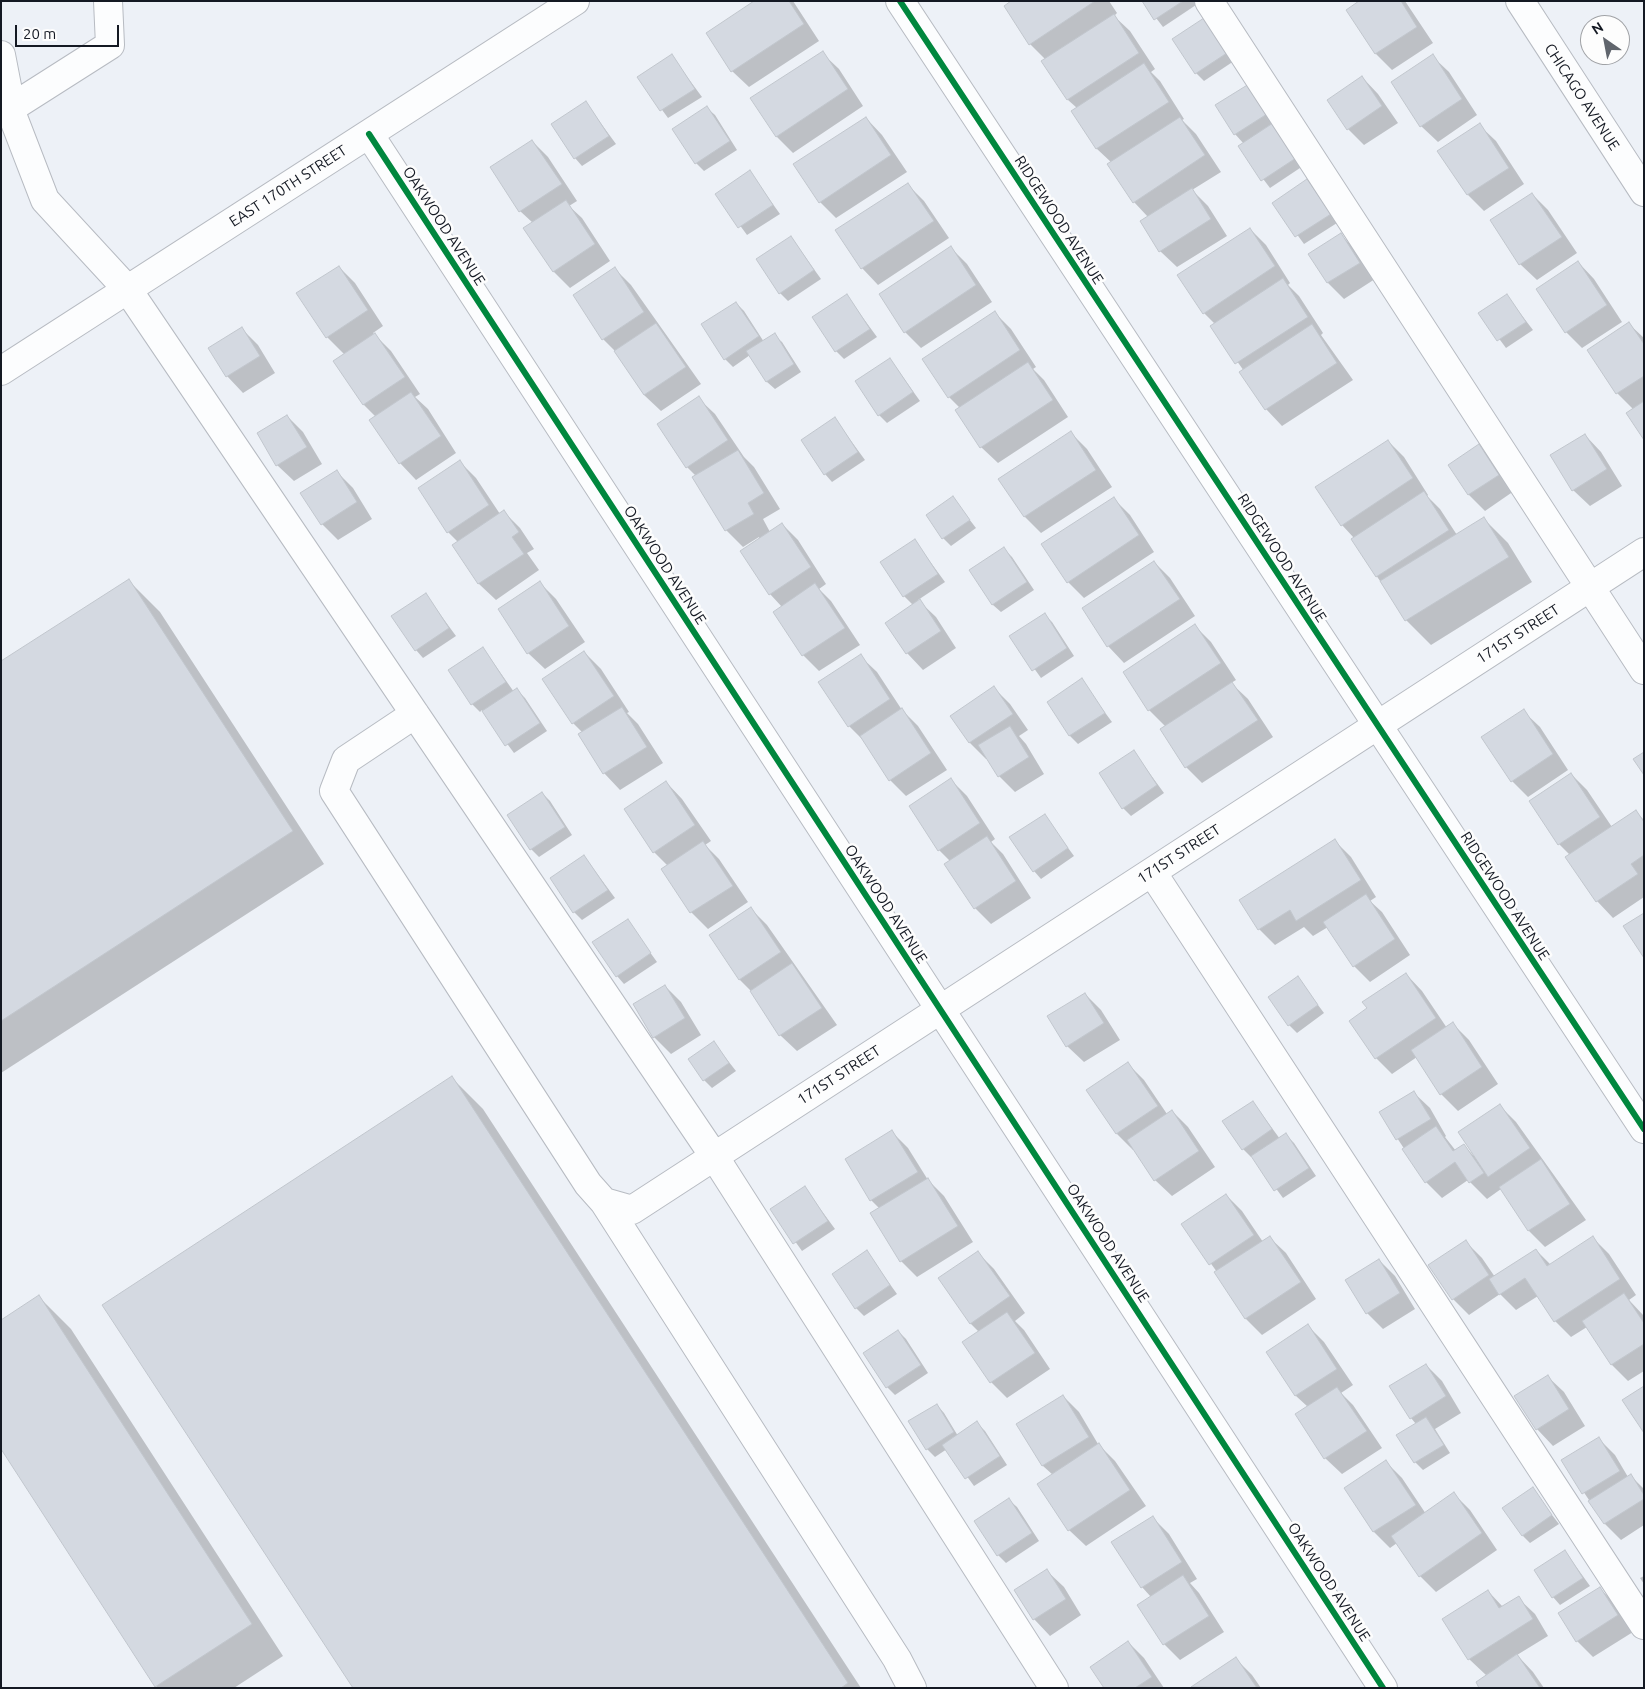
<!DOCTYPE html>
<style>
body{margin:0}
#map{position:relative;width:1645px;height:1689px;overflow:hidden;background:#edf1f7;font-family:Ubuntu,sans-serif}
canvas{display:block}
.frame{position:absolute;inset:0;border:2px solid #141923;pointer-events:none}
.north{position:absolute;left:1580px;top:15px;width:50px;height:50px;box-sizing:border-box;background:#fdfdfd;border:1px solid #a0a2a6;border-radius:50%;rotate:327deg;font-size:14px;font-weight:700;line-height:20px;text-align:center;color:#141923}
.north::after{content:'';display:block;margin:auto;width:18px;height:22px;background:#60656d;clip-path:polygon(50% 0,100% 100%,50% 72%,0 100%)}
.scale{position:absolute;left:15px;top:25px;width:104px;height:22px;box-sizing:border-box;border:2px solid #141923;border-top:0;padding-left:6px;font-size:15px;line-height:18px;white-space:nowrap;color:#141923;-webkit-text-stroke:4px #fdfdfd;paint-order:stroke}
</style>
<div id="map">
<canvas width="1645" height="1689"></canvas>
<div class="frame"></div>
<div class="north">N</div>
<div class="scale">20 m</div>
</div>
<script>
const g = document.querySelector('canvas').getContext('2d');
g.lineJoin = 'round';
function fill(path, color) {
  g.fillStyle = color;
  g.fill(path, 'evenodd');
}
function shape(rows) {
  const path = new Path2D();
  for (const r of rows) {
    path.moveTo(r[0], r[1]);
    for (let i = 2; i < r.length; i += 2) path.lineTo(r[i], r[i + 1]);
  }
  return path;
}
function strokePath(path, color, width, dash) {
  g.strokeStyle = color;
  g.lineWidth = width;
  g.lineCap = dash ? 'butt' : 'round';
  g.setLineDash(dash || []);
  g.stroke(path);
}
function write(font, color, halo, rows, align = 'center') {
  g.font = font + ' Ubuntu,sans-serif';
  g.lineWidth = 5;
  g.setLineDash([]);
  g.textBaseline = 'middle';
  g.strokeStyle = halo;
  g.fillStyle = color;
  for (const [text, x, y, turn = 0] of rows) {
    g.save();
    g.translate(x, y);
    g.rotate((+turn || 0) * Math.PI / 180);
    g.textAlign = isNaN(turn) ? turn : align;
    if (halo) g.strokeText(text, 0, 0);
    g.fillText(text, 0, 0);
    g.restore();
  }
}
fill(shape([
 [757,1,793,1,819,41,749,87,732,71],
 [1009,1,1109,1,1117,13,1114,16,1130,31,1155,69,1151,72,1160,81,1184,119,1182,120,1196,134,1221,172,1192,190,1208,206,1227,236,1177,267,1160,251,1141,221,1148,217,1134,202,1112,163,1097,149,1073,111,1077,108,1068,100,1043,62,1046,60,1030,44],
 [1143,1,1194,1,1196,5,1163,27],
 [1361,1,1405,1,1433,43,1392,70,1376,54,1348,10],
 [1207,18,1237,59,1204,81,1196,73],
 [822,53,839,69,863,106,793,153,776,136],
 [671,55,702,97,668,118,638,77],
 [1432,56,1449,72,1477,115,1438,142,1421,126],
 [1362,77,1378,94,1398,123,1364,145,1348,129],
 [1249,86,1303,166,1270,188,1239,147,1244,144,1235,134],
 [586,103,616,144,582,166,575,158],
 [707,108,715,115,737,150,704,171,696,163,674,130],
 [866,118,882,135,907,172,836,218,820,202,795,164],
 [1479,125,1496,141,1524,184,1484,211,1468,195],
 [532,141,548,157,577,201,569,206,582,218,610,261,570,288,554,272,525,228,533,223,520,211],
 [750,172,780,214,747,235,717,194],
 [1307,181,1337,223,1304,244,1274,203],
 [908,185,924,201,949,238,878,285,862,268,837,231],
 [1532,194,1548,210,1577,253,1537,280,1520,264],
 [1250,229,1266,245,1290,283,1288,285,1299,296,1323,333,1321,335,1353,380,1282,426,1266,409,1244,371,1212,326,1215,324,1204,313],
 [1341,235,1357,251,1375,279,1344,299,1328,283,1310,254],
 [791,237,821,279,788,301,780,293],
 [951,248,967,264,992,302,921,348,905,332],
 [1578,262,1594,279,1622,322,1582,348,1566,332],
 [339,267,355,283,383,326,373,333,391,351,420,394,415,397,428,409,456,453,416,480,400,463,371,420,376,417,364,405,335,361,345,355,327,337],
 [615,269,631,285,701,384,661,411,644,395,616,352,603,339],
 [847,296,877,337,844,359,836,351],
 [1507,296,1533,330,1506,348,1480,313],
 [736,303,744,311,764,342,774,335,782,342,801,372,775,389,767,382,750,355,733,367,725,359],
 [995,313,1011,329,1036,367,1033,369,1044,380,1068,417,998,463,981,447,957,410,960,408,949,397],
 [1629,324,1644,338,1644,438,1633,409,1617,393,1589,350],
 [241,328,258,345,275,373,243,393,227,376,210,348],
 [890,359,920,401,887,423,879,415],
 [698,398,715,414,744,457,754,467,780,509,763,519,770,532,782,524,798,540,826,584,819,589,831,601,860,645,819,671,803,655,782,607,770,594,759,537,743,547,726,530,694,477,696,476,687,467],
 [287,416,303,432,322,464,294,481,277,465],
 [835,419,865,460,832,482,825,474],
 [1071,433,1087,449,1112,487,1041,533,1025,517,1000,479],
 [1585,435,1601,452,1622,486,1590,506,1573,490],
 [1388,441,1404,457,1428,495,1427,496,1440,509,1457,535,1483,518,1508,543,1532,582,1431,645,1406,620,1352,539,1354,538,1342,525],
 [1478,446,1495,462,1514,491,1485,511,1469,495,1449,465],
 [460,462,476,478,500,514,504,512,520,528,534,549,527,553,539,570,496,600,479,584,454,546,458,542,448,532],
 [337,472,353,488,372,519,338,540,322,524],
 [953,498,976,528,951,546,943,538],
 [1113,498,1130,515,1154,552,1084,598,1068,582],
 [915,541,945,582,918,600,936,617,956,648,923,670,907,653,887,623,913,605,904,596],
 [1004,549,1012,557,1034,590,1001,612,993,605,971,570],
 [1154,562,1170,578,1195,616,1124,663,1108,646,1084,608],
 [128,580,160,612,324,864,1,1073,1,663],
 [540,583,556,599,585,642,545,669,528,653],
 [426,595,456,636,423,658,416,650],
 [1045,615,1052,622,1074,656,1041,678,1011,636],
 [1195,626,1211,642,1236,680,1231,683,1248,699,1273,737,1202,783,1186,767,1166,727,1149,710],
 [483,648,514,692,517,690,525,698,547,731,514,753,482,710,480,712,472,704],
 [584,652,601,669,629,712,627,713,638,724,663,763,620,790,604,773,583,733,573,723],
 [860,656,877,672,902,710,918,726,947,770,906,796,890,780,864,741,849,726],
 [1081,680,1112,722,1078,744,1070,736,1048,702],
 [994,688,1010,704,1028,730,1019,736,1026,744,1044,774,1015,792,999,776,988,758,986,759,970,743,952,717],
 [1523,711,1540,727,1568,770,1528,797,1512,781],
 [1134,752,1164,793,1131,816,1123,808],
 [1571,774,1587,790,1612,827,1635,811,1644,820,1644,897,1613,918,1597,901,1570,855,1559,844],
 [951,780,967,796,995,839,991,842,1003,854,1031,898,991,924,975,908,951,862,939,850],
 [666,782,682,799,711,841,705,845,719,859,748,902,708,929,691,912,663,869,668,866,654,852],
 [542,793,550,801,572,835,539,857,531,849],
 [1044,815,1074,856,1041,879,1034,871],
 [1335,841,1351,857,1376,897,1370,901,1382,912,1410,955,1370,982,1354,966,1328,927,1313,936,1304,927,1275,945,1259,929],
 [584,856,615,898,582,920,574,912],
 [751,909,767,925,837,1025,797,1051,780,1035,751,991,739,979],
 [627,920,657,962,624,984,617,976],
 [1406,974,1422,991,1447,1028,1453,1024,1469,1040,1498,1084,1458,1111,1441,1094,1417,1057,1392,1074,1376,1058,1369,1009],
 [1298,978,1324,1013,1297,1033,1289,1025],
 [665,986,681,1002,701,1035,671,1054,654,1037,634,1005],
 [1085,994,1101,1010,1120,1040,1084,1062,1067,1046],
 [714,1043,736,1071,712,1088,704,1080],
 [1128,1064,1144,1080,1167,1114,1172,1111,1188,1127,1215,1167,1172,1196,1155,1180,1134,1149,1133,1150,1117,1134],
 [451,1077,483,1109,861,1688,355,1688],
 [1413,1092,1430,1108,1446,1136,1445,1137,1456,1151,1464,1146,1474,1156,1500,1106,1516,1122,1586,1220,1545,1247,1529,1231,1501,1189,1487,1199,1468,1180,1442,1198,1426,1182,1380,1112],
 [1253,1102,1280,1139,1286,1135,1294,1143,1316,1176,1283,1198,1252,1156,1251,1157,1243,1149],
 [892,1132,908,1148,928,1180,944,1196,973,1242,917,1277,901,1261,880,1209,871,1200],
 [805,1188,835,1229,802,1251,772,1209],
 [1226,1195,1242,1211,1263,1242,1269,1237,1286,1253,1316,1299,1262,1335,1246,1319,1217,1272,1183,1225],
 [1593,1238,1609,1254,1636,1295,1629,1300,1644,1316,1644,1371,1628,1381,1612,1365,1587,1327,1571,1337,1555,1321,1538,1296,1516,1310,1500,1294,1469,1315,1453,1299,1466,1242,1482,1258,1495,1277,1536,1250,1551,1265],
 [867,1252,897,1294,864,1316,856,1308],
 [978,1253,994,1269,1025,1313,1015,1321,1024,1330,1050,1369,1007,1398,991,1382,979,1332,971,1324,940,1279],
 [1379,1260,1395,1276,1415,1309,1383,1329,1367,1313],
 [39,1297,71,1329,283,1656,234,1688,158,1688,156,1686],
 [1308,1326,1324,1342,1353,1385,1341,1393,1353,1405,1382,1448,1342,1474,1325,1458,1297,1415,1308,1407,1296,1396,1268,1352],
 [898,1331,906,1339,928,1373,895,1395,887,1387],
 [1426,1365,1442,1381,1461,1413,1435,1429,1450,1453,1423,1470,1415,1462,1398,1435,1416,1424,1411,1418],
 [1547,1376,1564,1392,1585,1426,1553,1446,1537,1429],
 [1063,1396,1079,1412,1098,1444,1115,1461,1146,1506,1086,1546,1069,1530,1038,1484,1053,1475,1043,1466,1018,1424],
 [937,1405,944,1413,958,1436,977,1423,985,1431,1007,1465,974,1486,947,1449,935,1457,927,1449],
 [1599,1439,1615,1455,1628,1477,1630,1475,1644,1489,1644,1493,1641,1493,1644,1497,1644,1525,1621,1540,1605,1524,1563,1461],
 [1386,1462,1402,1478,1426,1514,1454,1494,1470,1510,1497,1550,1436,1592,1420,1576,1397,1543,1390,1548,1374,1532,1346,1489],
 [1532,1489,1559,1524,1530,1543,1523,1536],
 [1009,1500,1017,1507,1039,1541,1006,1563,998,1555,976,1521],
 [1153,1518,1169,1534,1197,1579,1190,1583,1199,1593,1224,1632,1180,1660,1164,1644,1151,1597,1142,1587],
 [1565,1551,1590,1586,1560,1605,1553,1597],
 [1047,1571,1064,1587,1081,1615,1050,1636,1034,1619],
 [1644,1576,1644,1584,1640,1578],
 [1599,1588,1616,1604,1633,1632,1593,1657,1577,1641],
 [1488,1591,1503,1607,1518,1598,1535,1614,1548,1636,1517,1655,1533,1672,1544,1688,1481,1688,1487,1676,1469,1659],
 [1128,1642,1144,1658,1164,1688,1105,1688],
 [1236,1659,1252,1675,1261,1688,1192,1688]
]), '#0003');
const building = shape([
 [754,1,789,1,804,24,731,72,706,33,754,1],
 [1011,1,1095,1,1029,45,1004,6,1011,1],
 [1142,1,1183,1,1154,20,1142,1],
 [1359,1,1401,1,1417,27,1375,54,1346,10,1359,1],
 [1114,14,1139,53,1067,100,1041,61,1114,14],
 [1207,16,1230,51,1195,74,1172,39,1207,16],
 [823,51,848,89,776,137,750,98,823,51],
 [672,54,695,89,660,111,637,77,672,54],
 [1433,54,1462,99,1420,127,1391,82,1433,54],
 [1144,63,1169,102,1096,149,1071,111,1144,63],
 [1362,76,1382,106,1347,130,1327,100,1362,76],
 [1249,84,1267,114,1234,135,1215,105,1249,84],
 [586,101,609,136,574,159,551,124,586,101],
 [707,106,730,141,695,164,672,129,707,106],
 [866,117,891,155,819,203,793,164,866,117],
 [1180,117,1205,155,1133,203,1107,164,1180,117],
 [1273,123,1296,158,1261,181,1238,146,1273,123],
 [1480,123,1509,168,1467,195,1437,151,1480,123],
 [532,140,562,184,519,212,490,167,532,140],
 [750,170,773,205,738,228,715,194,750,170],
 [1307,179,1331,214,1295,237,1272,203,1307,179],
 [908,183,934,221,861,269,835,230,908,183],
 [1192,188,1211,219,1159,252,1140,221,1192,188],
 [1532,193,1562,237,1519,265,1490,220,1532,193],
 [566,200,595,244,553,272,523,228,566,200],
 [1250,228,1275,266,1203,314,1177,275,1250,228],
 [1341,233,1360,263,1327,283,1308,254,1341,233],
 [791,236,814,270,779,294,756,259,791,236],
 [951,246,976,285,904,333,879,294,951,246],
 [1578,261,1607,305,1565,333,1536,289,1578,261],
 [339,266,368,310,326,338,296,293,339,266],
 [615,267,644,312,602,340,573,295,615,267],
 [1283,278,1308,317,1235,364,1210,326,1283,278],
 [847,294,870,329,835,352,812,317,847,294],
 [1507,294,1526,322,1497,341,1478,313,1507,294],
 [736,302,759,336,724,360,701,324,736,302],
 [995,311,1020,350,948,398,922,359,995,311],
 [1629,322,1644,344,1644,376,1616,394,1587,350,1629,322],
 [656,323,686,367,644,395,614,351,656,323],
 [1312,324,1337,363,1265,410,1239,372,1312,324],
 [242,327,260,356,226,377,208,348,242,327],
 [375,333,405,377,363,405,333,361,375,333],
 [775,333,794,364,766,382,746,351,775,333],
 [890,358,913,392,878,416,855,381,890,358],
 [1028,362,1053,400,980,448,955,410,1028,362],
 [411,392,441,436,399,464,369,420,411,392],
 [699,396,728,440,686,468,657,424,699,396],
 [1644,401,1644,440,1626,413,1644,401],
 [287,415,307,447,276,466,257,433,287,415],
 [835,417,858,452,824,475,801,440,835,417],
 [1071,431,1096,470,1024,517,998,479,1071,431],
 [1585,434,1607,469,1572,491,1550,455,1585,434],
 [1388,440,1413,478,1341,526,1315,487,1388,440],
 [1479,444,1499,475,1468,495,1448,465,1479,444],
 [738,450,764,493,748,503,754,514,725,531,692,477,738,450],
 [460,460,489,505,447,533,418,488,460,460],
 [337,470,357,502,321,525,300,493,337,470],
 [1424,491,1449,530,1376,577,1351,539,1424,491],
 [953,496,970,520,942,539,926,515,953,496],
 [1114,497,1139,535,1067,583,1041,544,1114,497],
 [504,510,519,532,512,537,524,554,478,584,452,545,504,510],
 [1484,517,1509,557,1405,621,1380,581,1484,517],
 [782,523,811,567,769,595,740,551,782,523],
 [915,539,938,574,903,597,880,562,915,539],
 [1004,547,1027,582,992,605,969,570,1004,547],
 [1154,561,1180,599,1107,647,1082,608,1154,561],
 [129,579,293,831,1,1021,1,661,129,579],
 [540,581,569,626,527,654,498,609,540,581],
 [815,583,845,628,802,656,773,612,815,583],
 [426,593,449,628,415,651,391,616,426,593],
 [920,599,941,631,906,654,885,623,920,599],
 [1045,613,1067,648,1032,671,1009,636,1045,613],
 [1195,624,1221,663,1148,711,1123,672,1195,624],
 [483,647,506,682,471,705,448,670,483,647],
 [584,651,614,696,572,724,542,679,584,651],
 [861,654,890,699,848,727,818,682,861,654],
 [1082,678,1105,713,1069,736,1047,702,1082,678],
 [1232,682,1258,720,1185,768,1160,729,1232,682],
 [994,686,1013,714,969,743,950,716,994,686],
 [517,688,540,723,505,746,482,711,517,688],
 [622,707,647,747,603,774,578,734,622,707],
 [902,708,931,753,889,781,860,736,902,708],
 [1524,709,1553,754,1511,782,1481,737,1524,709],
 [1010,726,1029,757,998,777,978,745,1010,726],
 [1134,750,1157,785,1122,809,1099,773,1134,750],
 [1644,752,1644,775,1633,759,1644,752],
 [1571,773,1600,817,1558,845,1529,801,1571,773],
 [951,778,980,823,938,851,909,806,951,778],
 [666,781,695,825,653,853,624,809,666,781],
 [542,792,565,827,530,850,507,815,542,792],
 [1636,810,1644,822,1644,855,1631,864,1638,874,1596,902,1565,857,1636,810],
 [1045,814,1068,848,1033,872,1009,837,1045,814],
 [987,836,1016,881,974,909,944,864,987,836],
 [1335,839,1361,880,1296,921,1290,910,1258,930,1239,900,1335,839],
 [703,841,733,886,690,913,661,869,703,841],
 [584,855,608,890,573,913,550,878,584,855],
 [1366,894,1395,939,1353,967,1323,922,1366,894],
 [751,907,781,952,739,980,709,935,751,907],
 [1644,913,1644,958,1623,926,1644,913],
 [628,919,651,953,616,977,592,942,628,919],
 [792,963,822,1008,779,1036,750,991,792,963],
 [1406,973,1436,1018,1375,1059,1349,1021,1367,1008,1362,1002,1406,973],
 [1298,976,1318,1005,1288,1026,1268,997,1298,976],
 [665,985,685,1018,653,1038,633,1004,665,985],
 [1085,993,1104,1023,1066,1047,1047,1016,1085,993],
 [1453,1022,1482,1067,1440,1095,1411,1050,1453,1022],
 [714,1041,729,1063,703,1081,688,1059,714,1041],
 [1128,1062,1158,1106,1116,1134,1086,1090,1128,1062],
 [452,1076,848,1683,841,1688,353,1688,102,1305,452,1076],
 [1414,1091,1431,1119,1396,1140,1379,1112,1414,1091],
 [1253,1101,1272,1129,1242,1150,1222,1121,1253,1101],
 [1500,1104,1530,1148,1488,1177,1458,1132,1500,1104],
 [1172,1110,1199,1151,1154,1181,1127,1140,1172,1110],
 [1436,1126,1453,1151,1464,1144,1484,1173,1469,1183,1455,1162,1425,1183,1402,1149,1436,1126],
 [892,1130,918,1172,870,1201,845,1159,892,1130],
 [1286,1133,1309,1168,1274,1191,1251,1156,1286,1133],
 [1541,1159,1570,1204,1528,1231,1499,1187,1541,1159],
 [928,1178,958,1226,900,1262,870,1213,928,1178],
 [805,1186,828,1221,793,1244,770,1209,805,1186],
 [1226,1194,1254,1235,1209,1265,1181,1224,1226,1194],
 [1270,1236,1301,1282,1245,1319,1214,1272,1270,1236],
 [1593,1236,1620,1279,1554,1322,1525,1278,1499,1295,1489,1279,1536,1249,1547,1266,1593,1236],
 [1466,1240,1489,1275,1452,1300,1428,1265,1466,1240],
 [867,1250,890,1285,855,1309,832,1274,867,1250],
 [978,1251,1010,1296,970,1324,938,1278,978,1251],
 [1379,1259,1400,1293,1366,1314,1345,1280,1379,1259],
 [1624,1293,1644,1323,1644,1344,1611,1365,1582,1321,1624,1293],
 [39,1295,252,1624,155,1687,1,1449,1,1320,39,1295],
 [1007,1312,1035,1353,990,1383,962,1342,1007,1312],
 [1308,1324,1337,1369,1295,1396,1266,1352,1308,1324],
 [898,1330,921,1365,886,1388,863,1353,898,1330],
 [1426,1364,1446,1396,1410,1419,1389,1386,1426,1364],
 [1548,1375,1569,1409,1536,1430,1514,1396,1548,1375],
 [1644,1386,1644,1433,1622,1400,1644,1386],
 [1337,1387,1367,1431,1324,1459,1295,1414,1337,1387],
 [1063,1395,1089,1437,1042,1466,1016,1424,1063,1395],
 [937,1404,954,1432,926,1450,908,1421,937,1404],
 [1426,1417,1444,1445,1414,1463,1396,1435,1426,1417],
 [977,1421,1000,1456,965,1479,942,1445,977,1421],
 [1599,1437,1620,1471,1582,1494,1561,1460,1599,1437],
 [1099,1443,1130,1490,1068,1531,1037,1484,1099,1443],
 [1386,1460,1416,1505,1373,1532,1344,1488,1386,1460],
 [1631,1474,1644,1495,1644,1499,1604,1524,1588,1501,1631,1474],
 [1533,1487,1552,1515,1522,1536,1502,1508,1533,1487],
 [1454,1492,1482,1533,1419,1577,1391,1536,1454,1492],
 [1009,1498,1032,1533,997,1556,974,1521,1009,1498],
 [1153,1516,1182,1562,1141,1588,1111,1542,1153,1516],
 [1565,1550,1583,1578,1552,1598,1534,1570,1565,1550],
 [1047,1569,1066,1599,1033,1620,1014,1590,1047,1569],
 [1183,1575,1209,1616,1163,1645,1137,1605,1183,1575],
 [1600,1587,1618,1615,1576,1642,1558,1613,1600,1587],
 [1488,1590,1499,1608,1519,1596,1533,1619,1468,1660,1442,1619,1488,1590],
 [1128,1641,1152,1677,1135,1688,1104,1688,1090,1667,1128,1641],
 [1517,1654,1540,1688,1479,1688,1476,1682,1517,1654],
 [1236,1657,1257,1688,1191,1687,1236,1657]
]);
fill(building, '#d4d9e1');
strokePath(building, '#c1c6cd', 1);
const minor = shape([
 [900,1,1644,1129],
 [1209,1,1644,670],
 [1520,1,1644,192],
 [1,55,13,117,45,200,128,290,714,1156,1054,1688],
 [11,108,110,45,108,1],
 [369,134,1383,1688],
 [1,371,575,1],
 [415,714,346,760,334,791,588,1184,604,1202,632,1210,1644,552],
 [1152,872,1644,1625],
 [604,1202,897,1659,912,1688]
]);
strokePath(minor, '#b7bbc2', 30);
strokePath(minor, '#fcfdfe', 28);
strokePath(shape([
 [900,1,1644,1129],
 [369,134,1383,1688]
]), '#00873e', 6);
write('15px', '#141923', '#fdfdfd', [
 ["CHICAGO AVENUE",1582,97,57],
 ["EAST 170TH STREET",288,186,-33],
 ["RIDGEWOOD AVENUE",1059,220,57],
 ["OAKWOOD AVENUE",444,226,57],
 ["RIDGEWOOD AVENUE",1282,558,57],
 ["OAKWOOD AVENUE",665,565,57],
 ["171ST STREET",1518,634,-33],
 ["171ST STREET",1179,854,-33],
 ["RIDGEWOOD AVENUE",1505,896,57],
 ["OAKWOOD AVENUE",886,904,57],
 ["171ST STREET",839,1075,-33],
 ["OAKWOOD AVENUE",1108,1243,57],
 ["OAKWOOD AVENUE",1329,1582,57]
]);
</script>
